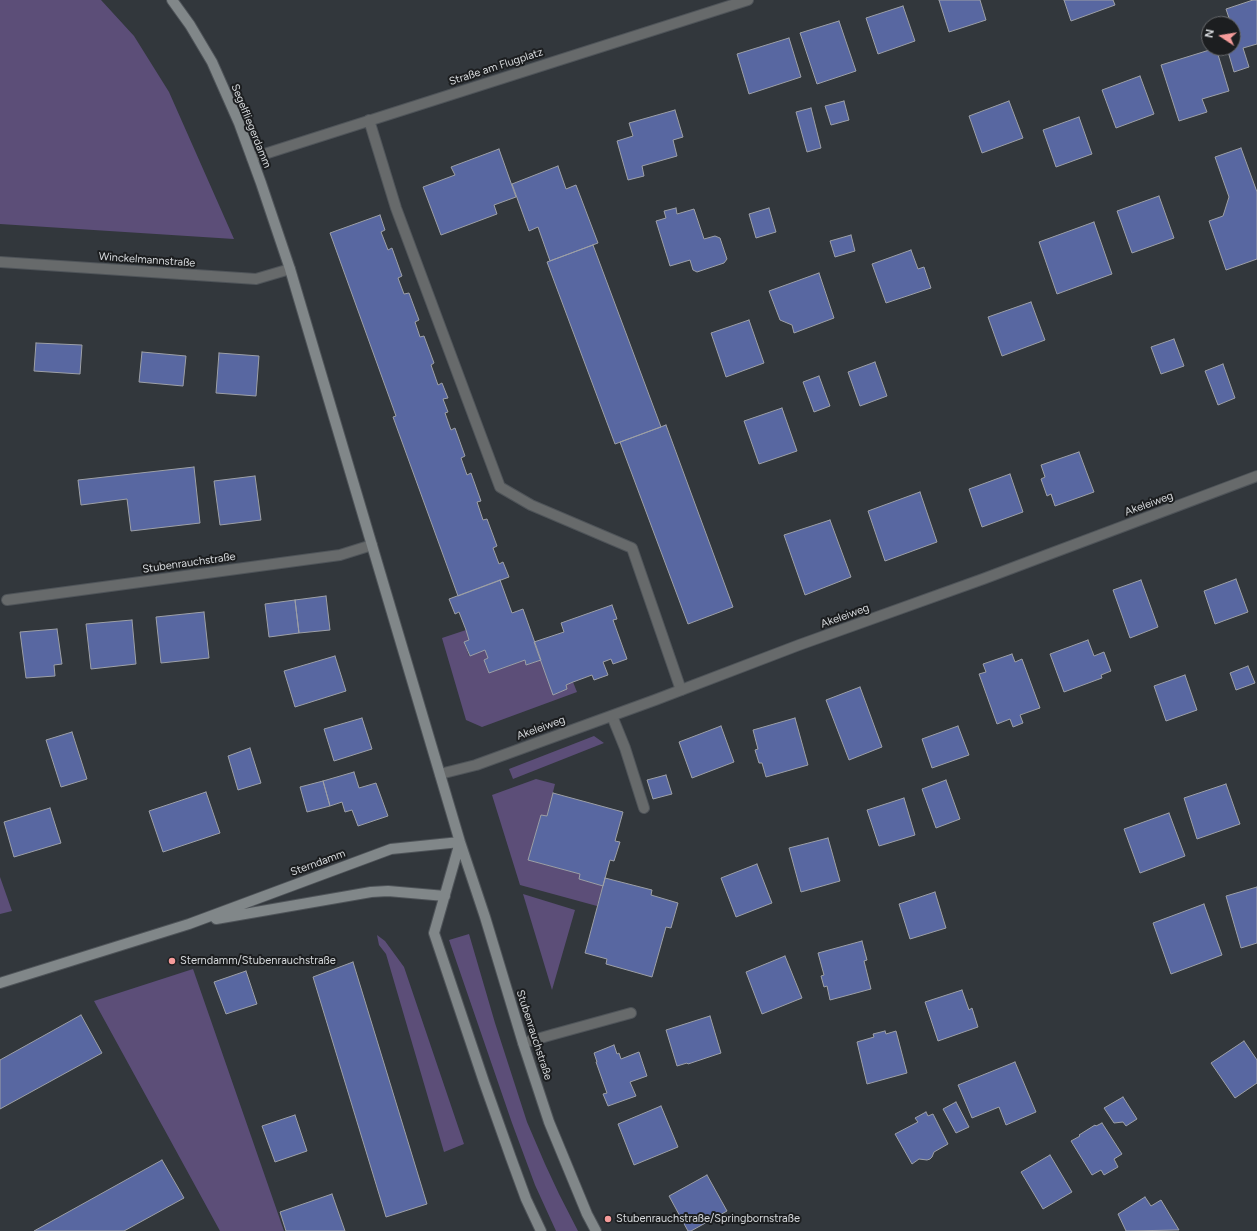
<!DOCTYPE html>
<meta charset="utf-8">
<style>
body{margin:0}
#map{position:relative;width:1257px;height:1231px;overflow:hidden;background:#32373c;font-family:Figtree,sans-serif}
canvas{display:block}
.north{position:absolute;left:1201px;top:16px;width:40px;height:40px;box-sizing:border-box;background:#1c1e20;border:1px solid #66686b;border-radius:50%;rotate:282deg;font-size:11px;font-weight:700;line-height:16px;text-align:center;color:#d5d8db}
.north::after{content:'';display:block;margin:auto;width:14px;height:18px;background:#f59b9a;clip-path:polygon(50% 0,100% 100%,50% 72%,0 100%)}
</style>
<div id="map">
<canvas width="1257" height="1231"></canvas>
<div class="north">N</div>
</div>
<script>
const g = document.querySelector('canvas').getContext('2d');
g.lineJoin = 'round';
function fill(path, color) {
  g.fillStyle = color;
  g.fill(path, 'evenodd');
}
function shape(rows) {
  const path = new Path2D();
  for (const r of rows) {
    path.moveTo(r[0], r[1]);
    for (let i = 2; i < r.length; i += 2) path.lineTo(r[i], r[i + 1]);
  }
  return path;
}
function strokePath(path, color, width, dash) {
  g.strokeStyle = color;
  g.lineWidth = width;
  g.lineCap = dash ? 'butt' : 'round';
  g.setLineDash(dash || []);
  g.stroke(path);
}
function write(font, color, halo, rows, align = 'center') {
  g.font = font + ' Figtree,sans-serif';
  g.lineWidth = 4;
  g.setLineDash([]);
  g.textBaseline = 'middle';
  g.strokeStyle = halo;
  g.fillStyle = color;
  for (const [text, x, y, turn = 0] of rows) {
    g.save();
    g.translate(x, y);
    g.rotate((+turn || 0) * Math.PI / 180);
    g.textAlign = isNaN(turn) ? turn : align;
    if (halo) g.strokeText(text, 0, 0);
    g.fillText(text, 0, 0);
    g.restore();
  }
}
fill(shape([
 [0,0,101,0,134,36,169,92,234,239,0,224],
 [466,630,469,640,464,642,469,656,485,650,488,658,484,660,489,673,525,660,526,665,541,660,553,694,567,689,566,685,573,682,577,692,482,727,466,720,442,638],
 [594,736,604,743,513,779,509,769],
 [536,779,555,784,547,816,541,815,528,860,580,874,579,879,603,886,597,906,520,885,492,795],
 [0,877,12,911,0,914],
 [523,894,575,910,552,990],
 [469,934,495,1023,527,1122,545,1164,559,1194,578,1231,556,1231,535,1185,512,1123,449,940],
 [377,935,385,941,404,967,464,1144,444,1152,386,954,379,945],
 [193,969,284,1231,220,1231,94,1001]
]), '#5c4e78');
const building = shape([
 [939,0,980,0,986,20,949,32,939,0],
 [1064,0,1113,0,1115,5,1071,21,1064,0],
 [1253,0,1257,0,1257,44,1243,48,1249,67,1234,72,1227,48,1233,48,1233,42,1237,41,1233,30,1233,24,1231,24,1226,9,1253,0],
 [903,6,915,41,878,54,866,18,903,6],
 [839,21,856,71,817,84,800,33,839,21],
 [789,38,801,77,749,94,737,54,789,38],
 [1216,48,1229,91,1202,99,1207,112,1179,121,1161,65,1216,48],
 [1140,76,1154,114,1116,128,1102,90,1140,76],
 [844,101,849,120,831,125,825,106,844,101],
 [1009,101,1023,138,982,153,969,116,1009,101],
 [811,108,821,148,807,152,796,112,811,108],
 [675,110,683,137,673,140,677,156,642,166,644,176,628,180,617,141,633,136,629,123,675,110],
 [1079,117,1092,154,1056,167,1043,130,1079,117],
 [1241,148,1257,192,1257,259,1226,270,1209,221,1223,216,1229,197,1215,157,1241,148],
 [499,149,516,197,494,205,497,214,441,235,423,187,455,175,451,167,499,149],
 [558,166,566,189,576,185,598,243,550,261,538,227,529,231,512,184,558,166],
 [1159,196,1174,238,1132,253,1117,211,1159,196],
 [676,208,677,214,694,209,704,239,715,236,720,238,727,259,724,263,697,272,693,270,690,260,670,266,656,221,666,218,664,211,676,208],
 [769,208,776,232,756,238,749,214,769,208],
 [380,215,385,230,381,232,388,250,392,248,402,276,398,278,404,294,409,293,419,320,415,322,420,337,424,336,434,363,431,365,438,385,442,383,448,398,443,399,448,412,445,413,451,430,455,428,465,456,461,458,467,475,471,473,481,501,477,502,483,520,487,519,497,546,493,548,499,564,503,562,509,577,458,596,393,417,396,416,330,233,380,215],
 [1094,222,1112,274,1057,294,1039,242,1094,222],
 [851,235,855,251,835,257,830,241,851,235],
 [593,245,661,427,615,444,547,262,593,245],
 [911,250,918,269,924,267,931,288,886,303,872,264,911,250],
 [819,273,834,318,794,333,792,325,780,320,769,291,819,273],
 [1031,302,1045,340,1002,356,988,317,1031,302],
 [749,320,764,363,726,377,711,333,749,320],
 [1174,339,1184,366,1161,374,1151,347,1174,339],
 [36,343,82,345,80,374,34,371,36,343],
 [142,352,186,356,183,386,139,382,142,352],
 [219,353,259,356,256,396,216,393,219,353],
 [875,362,887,396,860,406,848,372,875,362],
 [1223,364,1235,398,1218,405,1205,371,1223,364],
 [819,376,830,406,814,412,803,382,819,376],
 [782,408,797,451,759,464,744,421,782,408],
 [666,425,733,607,688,624,620,442,666,425],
 [1079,452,1094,492,1055,506,1051,494,1047,496,1041,479,1045,477,1041,465,1079,452],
 [194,467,200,523,131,531,127,499,81,505,78,480,194,467],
 [1010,474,1023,512,982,527,969,489,1010,474],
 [255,476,261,520,220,525,214,481,255,476],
 [920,492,937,542,885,561,868,511,920,492],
 [830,520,851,577,805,595,784,535,830,520],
 [1236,579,1248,612,1215,624,1204,591,1236,579],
 [500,580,512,613,523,609,541,660,526,665,525,660,489,673,484,660,488,658,485,650,470,656,464,642,469,640,466,630,459,612,455,614,449,599,500,580],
 [1141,580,1158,627,1130,638,1113,590,1141,580],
 [326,596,330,630,299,633,295,600,326,596],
 [295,600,299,633,269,637,265,604,295,600],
 [612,605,617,619,613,620,627,659,613,664,611,659,603,662,608,675,594,680,592,675,573,682,566,685,567,689,553,695,534,642,564,632,561,623,612,605],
 [204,612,209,658,161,663,156,617,204,612],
 [132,620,136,664,91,669,86,624,132,620],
 [57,629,62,664,54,665,55,676,26,678,20,632,57,629],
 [1088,640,1094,656,1104,652,1111,671,1101,675,1102,678,1064,692,1050,654,1088,640],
 [1012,654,1015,662,1022,659,1040,708,1020,715,1023,723,1013,727,1010,719,997,724,979,674,986,672,983,664,1012,654],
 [335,656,346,691,295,707,284,671,335,656],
 [1248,666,1255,683,1236,690,1230,673,1248,666],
 [1185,675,1197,710,1166,721,1154,686,1185,675],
 [860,687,882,747,849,760,826,700,860,687],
 [362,718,372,749,334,761,324,729,362,718],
 [795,718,808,765,766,777,762,763,759,763,755,750,758,749,753,730,795,718],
 [721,726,734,762,692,778,679,742,721,726],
 [958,726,969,755,932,768,922,739,958,726],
 [72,732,87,779,61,787,46,740,72,732],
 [250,748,261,783,238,790,228,756,250,748],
 [354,772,359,788,376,783,388,816,358,826,352,810,345,812,342,802,330,806,323,781,354,772],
 [666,775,672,794,653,799,647,780,666,775],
 [946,780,960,819,936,828,922,789,946,780],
 [323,781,330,806,307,812,300,787,323,781],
 [1226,784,1240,824,1197,839,1184,798,1226,784],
 [206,792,220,833,163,852,149,811,206,792],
 [553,793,623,812,615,841,620,842,614,861,610,860,603,886,579,879,580,874,528,860,541,815,547,816,553,793],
 [904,798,915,835,879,846,867,810,904,798],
 [50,808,61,843,14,857,4,822,50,808],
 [1169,813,1185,856,1140,873,1124,829,1169,813],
 [828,838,840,881,801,892,789,848,828,838],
 [757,864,772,903,736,917,721,878,757,864],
 [605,878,652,890,651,895,678,903,671,928,666,927,652,977,606,964,607,959,585,953,605,878],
 [1257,887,1257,943,1241,948,1226,896,1257,887],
 [935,892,946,928,910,939,899,904,935,892],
 [1204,904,1222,955,1171,974,1153,923,1204,904],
 [862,941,867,960,864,961,871,989,830,1000,827,986,824,987,821,976,824,975,818,953,862,941],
 [785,956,802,998,762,1014,746,972,785,956],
 [353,962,427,1204,386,1217,313,977,353,962],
 [246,971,257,1004,226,1014,214,982,246,971],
 [962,990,969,1010,972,1008,978,1027,938,1041,925,1002,962,990],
 [81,1015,102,1053,0,1109,0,1060,81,1015],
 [710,1016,721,1053,688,1064,687,1063,677,1066,666,1030,710,1016],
 [885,1031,886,1034,896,1031,907,1073,867,1084,857,1042,874,1037,873,1034,885,1031],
 [1244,1041,1257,1060,1257,1083,1235,1098,1211,1063,1244,1041],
 [614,1045,617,1054,619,1053,621,1059,639,1052,647,1076,630,1082,636,1096,608,1106,603,1094,607,1093,596,1062,597,1062,594,1053,614,1045],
 [1015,1062,1036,1112,1006,1125,999,1107,972,1118,958,1085,1015,1062],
 [1123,1097,1137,1119,1126,1126,1123,1122,1114,1123,1104,1108,1123,1097],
 [956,1102,969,1127,956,1133,943,1109,956,1102],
 [661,1106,678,1147,634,1165,618,1124,661,1106],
 [926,1112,928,1116,933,1114,948,1144,934,1152,932,1157,930,1159,927,1160,919,1159,912,1164,895,1134,918,1122,915,1118,926,1112],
 [295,1115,307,1151,275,1162,262,1126,295,1115],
 [1102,1123,1122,1154,1114,1159,1118,1167,1104,1175,1101,1170,1092,1175,1071,1141,1080,1136,1079,1135,1095,1125,1096,1126,1102,1123],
 [1050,1155,1072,1192,1043,1209,1021,1172,1050,1155],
 [162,1160,184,1198,124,1231,34,1231,162,1160],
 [707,1175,727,1211,691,1231,688,1231,669,1196,707,1175],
 [332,1194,345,1231,286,1231,280,1212,332,1194],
 [1145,1197,1151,1206,1161,1200,1179,1230,1126,1231,1118,1214,1145,1197]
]);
fill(building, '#5867a1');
strokePath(building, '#9da0a7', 1);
const lane = shape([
 [369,120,396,208,500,487,531,505,632,548,681,690],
 [612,716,625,748,644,808],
 [523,1043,551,1035,631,1013]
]);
const street = shape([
 [252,158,748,0],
 [0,262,256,279,290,269],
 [7,600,340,555,372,545],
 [440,774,476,765,655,700,799,645,983,579,1257,476]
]);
const secondary = shape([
 [172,0,190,25,212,62,239,123,261,183,290,269,460,842,485,917,523,1043,549,1122,587,1214,596,1231],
 [460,842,434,933,484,1082,511,1158,526,1199,541,1231],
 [216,919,371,892,388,891,445,896],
 [0,983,189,924,391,849,460,842]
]);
strokePath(lane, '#4f5459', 12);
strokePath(street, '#4f5459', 12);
strokePath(secondary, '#4f5459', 12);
strokePath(lane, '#676a6b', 10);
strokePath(street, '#676a6b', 10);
strokePath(secondary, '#818789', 10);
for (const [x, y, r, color] of [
 [172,961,4,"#f59b9a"],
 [608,1219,4,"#f59b9a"]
]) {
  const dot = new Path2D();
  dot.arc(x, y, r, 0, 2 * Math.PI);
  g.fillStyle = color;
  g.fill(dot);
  strokePath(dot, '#1c1e20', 1.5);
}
write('11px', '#d5d8db', '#1c1e20', [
 ["Straße am Flugplatz",496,67,-18],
 ["Segelfliegerdamm",251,126,68],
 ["Winckelmannstraße",147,260,4],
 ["Akeleiweg",1149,504,-20],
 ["Stubenrauchstraße",189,563,-8],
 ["Akeleiweg",845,616,-20],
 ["Akeleiweg",541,728,-20],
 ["Sterndamm",318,863,-20],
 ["Stubenrauchstraße",534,1035,72]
]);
write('11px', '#d5d8db', '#1c1e20', [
 ["Sterndamm/Stubenrauchstraße",180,961],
 ["Stubenrauchstraße/Springbornstraße",616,1219]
], 'left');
</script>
